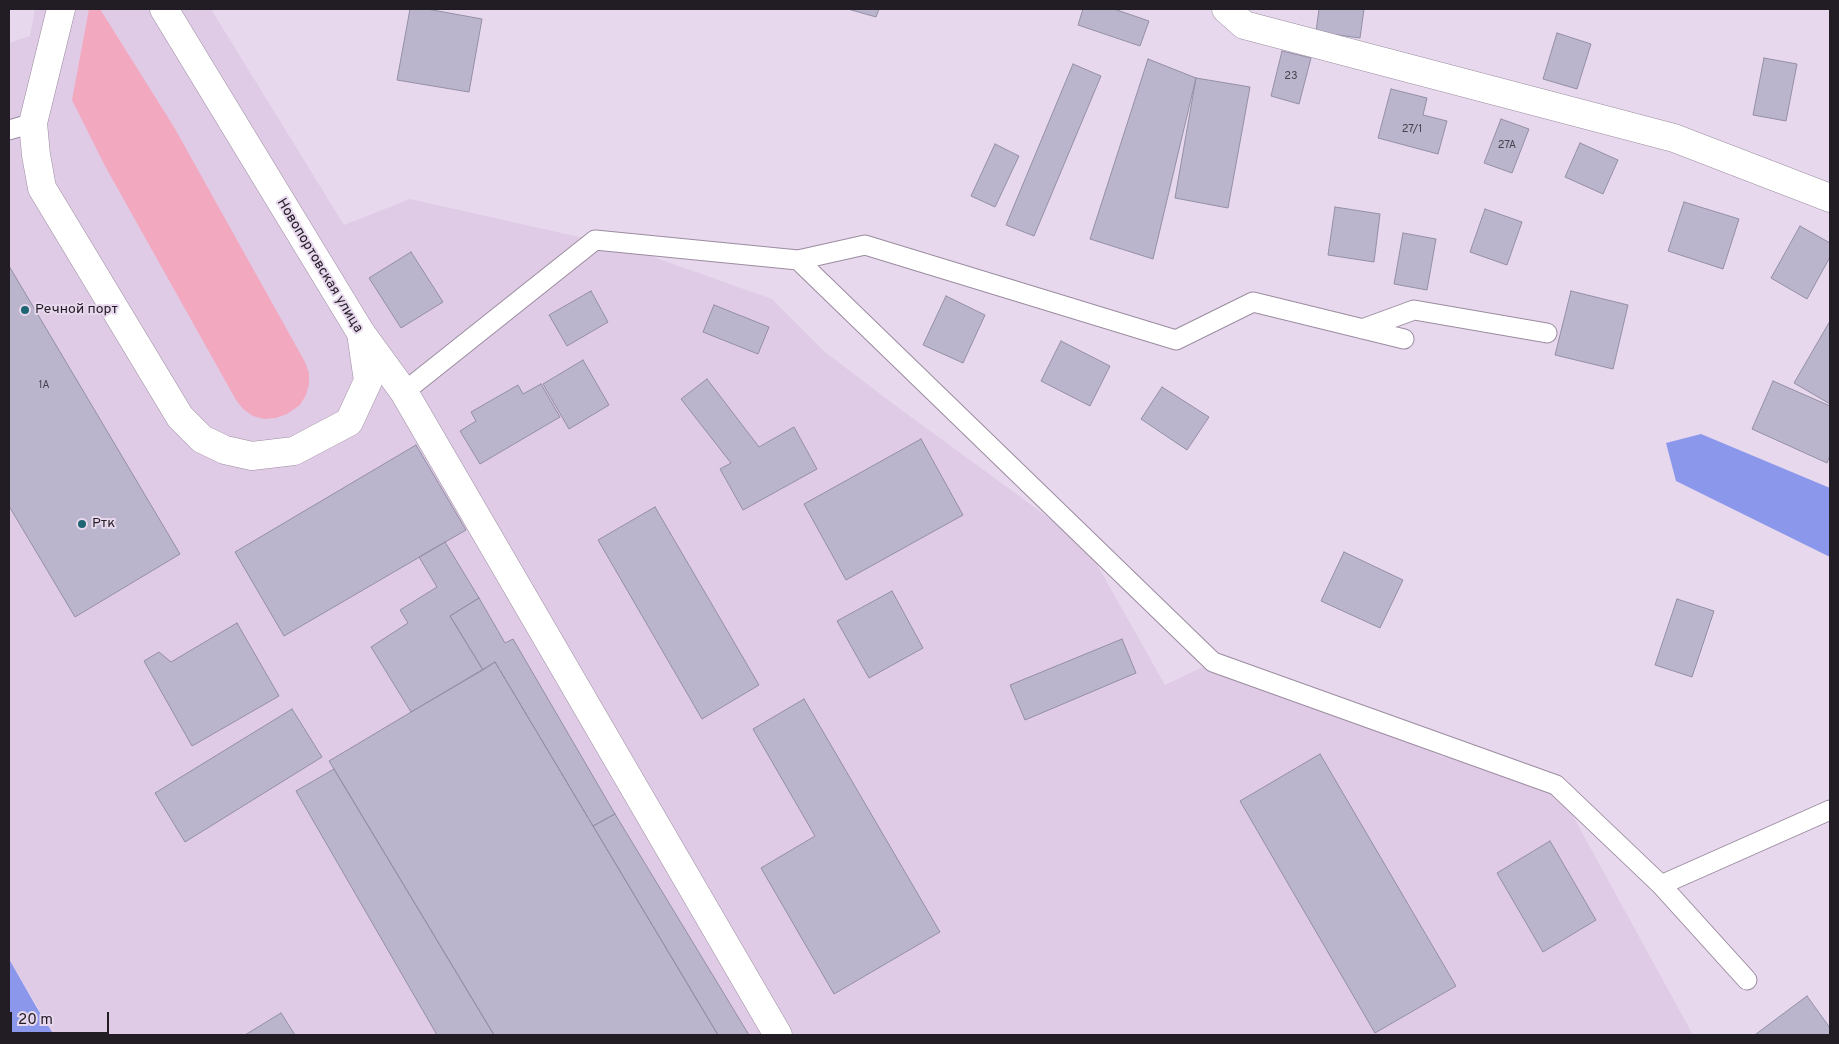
<!DOCTYPE html>
<meta charset="utf-8">
<style>
body{margin:0}
#map{position:relative;width:1839px;height:1044px;overflow:hidden;background:#e7d8ed;font-family:Overpass,sans-serif}
canvas{display:block}
.frame{position:absolute;inset:0;border:10px solid #221c24;pointer-events:none}
.scale{position:absolute;left:10px;top:1012px;width:99px;height:22px;box-sizing:border-box;border:2px solid #221c24;border-top:0;padding-left:6px;font-size:15px;line-height:18px;white-space:nowrap;color:#221c24;-webkit-text-stroke:4px #e7d8ed;paint-order:stroke}
</style>
<div id="map">
<canvas width="1839" height="1044"></canvas>
<div class="frame"></div>
<div class="scale">20 m</div>
</div>
<script>
const g = document.querySelector('canvas').getContext('2d');
g.lineJoin = 'round';
function fill(path, color) {
  g.fillStyle = color;
  g.fill(path, 'evenodd');
}
function shape(rows) {
  const path = new Path2D();
  for (const r of rows) {
    path.moveTo(r[0], r[1]);
    for (let i = 2; i < r.length; i += 2) path.lineTo(r[i], r[i + 1]);
  }
  return path;
}
function strokePath(path, color, width, dash) {
  g.strokeStyle = color;
  g.lineWidth = width;
  g.lineCap = dash ? 'butt' : 'round';
  g.setLineDash(dash || []);
  g.stroke(path);
}
function write(font, color, halo, rows, align = 'center') {
  g.font = font + ' Overpass,sans-serif';
  g.lineWidth = 4;
  g.setLineDash([]);
  g.textBaseline = 'middle';
  g.strokeStyle = halo;
  g.fillStyle = color;
  for (const [text, x, y, turn = 0] of rows) {
    g.save();
    g.translate(x, y);
    g.rotate((+turn || 0) * Math.PI / 180);
    g.textAlign = isNaN(turn) ? turn : align;
    if (halo) g.strokeText(text, 0, 0);
    g.fillText(text, 0, 0);
    g.restore();
  }
}
fill(shape([
 [35,9,211,9,344,225,410,199,628,248,772,299,825,352,892,403,1086,545,1165,685,1213,662,1444,757,1502,755,1556,785,1693,1035,54,1035,9,959,9,43,30,36]
]), '#e0cbe6');
fill(shape([
 [89,9,100,9,174,127,305,362,309,373,309,384,306,395,300,405,287,414,276,418,264,419,253,416,243,409,236,400,105,166,72,100]
]), '#f2a8bf');
fill(shape([
 [1701,434,1830,488,1830,557,1676,481,1666,443],
 [9,959,37,1008,54,1035,9,1035]
]), '#8a97eb');
const building = shape([
 [410,9,427,9,482,19,469,92,397,80,410,9],
 [848,9,879,9,876,17,848,9],
 [1083,9,1114,9,1149,21,1140,46,1078,25,1083,9],
 [1319,9,1364,9,1360,38,1316,32,1319,9],
 [1557,33,1591,44,1577,89,1543,79,1557,33],
 [1282,51,1311,58,1299,104,1271,96,1282,51],
 [1764,58,1797,64,1786,121,1753,115,1764,58],
 [1148,59,1196,78,1153,259,1090,239,1148,59],
 [1073,64,1101,76,1034,236,1006,225,1073,64],
 [1196,78,1250,87,1228,208,1175,198,1196,78],
 [1391,89,1427,98,1423,115,1447,121,1438,154,1378,138,1391,89],
 [1501,119,1529,129,1512,173,1484,163,1501,119],
 [1580,143,1618,160,1603,194,1565,177,1580,143],
 [995,144,1019,156,995,207,971,196,995,144],
 [1684,202,1739,219,1723,269,1668,251,1684,202],
 [1335,207,1380,214,1374,262,1328,255,1335,207],
 [1485,209,1522,222,1507,265,1470,252,1485,209],
 [1800,226,1830,243,1830,257,1807,299,1771,278,1800,226],
 [1403,233,1436,239,1427,290,1394,284,1403,233],
 [411,252,443,302,401,328,369,278,411,252],
 [9,266,180,554,75,617,9,506,9,266],
 [591,291,608,322,567,346,549,315,591,291],
 [1571,291,1628,305,1613,369,1555,355,1571,291],
 [946,296,985,315,963,363,923,345,946,296],
 [714,305,769,327,758,354,703,332,714,305],
 [1830,321,1830,404,1794,383,1830,321],
 [1061,341,1110,366,1090,406,1041,381,1061,341],
 [583,360,609,405,569,429,543,384,583,360],
 [707,379,759,447,794,427,817,469,743,510,720,469,731,463,681,399,707,379],
 [1773,381,1830,406,1830,455,1827,463,1752,429,1773,381],
 [541,384,560,417,480,464,460,431,476,421,471,412,518,385,523,394,541,384],
 [1162,387,1209,417,1187,450,1141,419,1162,387],
 [921,439,963,515,846,580,804,504,921,439],
 [416,445,466,530,284,636,235,552,416,445],
 [655,507,759,685,702,719,598,540,655,507],
 [445,542,479,598,450,616,483,670,411,712,371,647,408,623,400,610,437,587,419,557,445,542],
 [1344,552,1403,580,1380,628,1321,601,1344,552],
 [892,591,923,648,869,678,837,621,892,591],
 [479,598,505,643,513,639,615,814,593,826,495,662,483,670,450,616,479,598],
 [1677,599,1714,611,1692,677,1655,665,1677,599],
 [237,623,279,696,192,746,144,661,159,652,171,662,237,623],
 [1122,639,1136,673,1025,720,1010,685,1122,639],
 [495,662,593,826,718,1035,494,1035,329,761,495,662],
 [804,699,940,932,834,994,761,868,815,836,753,729,804,699],
 [292,709,322,757,185,842,155,793,292,709],
 [1320,754,1456,986,1375,1033,1240,801,1320,754],
 [334,769,494,1035,437,1035,296,791,334,769],
 [615,814,749,1035,718,1035,593,826,615,814],
 [1550,841,1596,920,1543,952,1497,873,1550,841],
 [1807,996,1830,1028,1830,1035,1757,1035,1756,1034,1807,996],
 [281,1013,295,1035,245,1035,281,1013]
]);
fill(building, '#bab5cc');
strokePath(building, '#948fa5', 1);
const lane = shape([
 [9,130,33,123],
 [798,260,865,245,1176,340,1253,302,1404,339],
 [1362,329,1414,310,1547,333],
 [404,392,595,240,798,260,1213,662,1556,785,1661,885],
 [1747,980,1661,885,1830,810]
]);
const street = shape([
 [1226,9,1244,25,1674,138,1830,198],
 [361,333,404,392,778,1035]
]);
const secondary = shape([
 [61,9,33,123,36,155,42,188,180,417,202,439,225,450,252,456,294,451,349,422,368,381,361,333,164,9]
]);
strokePath(lane, '#9b8ca0', 21);
strokePath(street, '#9b8ca0', 29);
strokePath(secondary, '#9b8ca0', 29);
strokePath(lane, '#fff', 19);
strokePath(street, '#fff', 28);
strokePath(secondary, '#fff', 28);
for (const [x, y, r, color] of [
 [25,310,5,"#1e6674"],
 [82,524,5,"#1e6674"]
]) {
  const dot = new Path2D();
  dot.arc(x, y, r, 0, 2 * Math.PI);
  g.fillStyle = color;
  g.fill(dot);
  strokePath(dot, '#e7d8ed', 2);
}
write('11px', '#48424e', null, [
 ["23",1291,77],
 ["27/1",1412,130],
 ["27А",1507,146],
 ["1А",44,386]
]);
write('14px', '#221c24', '#e7d8ed', [
 ["Новопортовская улица",319,266,59]
]);
write('14px', '#221c24', '#e7d8ed', [
 ["Речной порт",35,310],
 ["Ртк",92,524]
], 'left');
</script>
